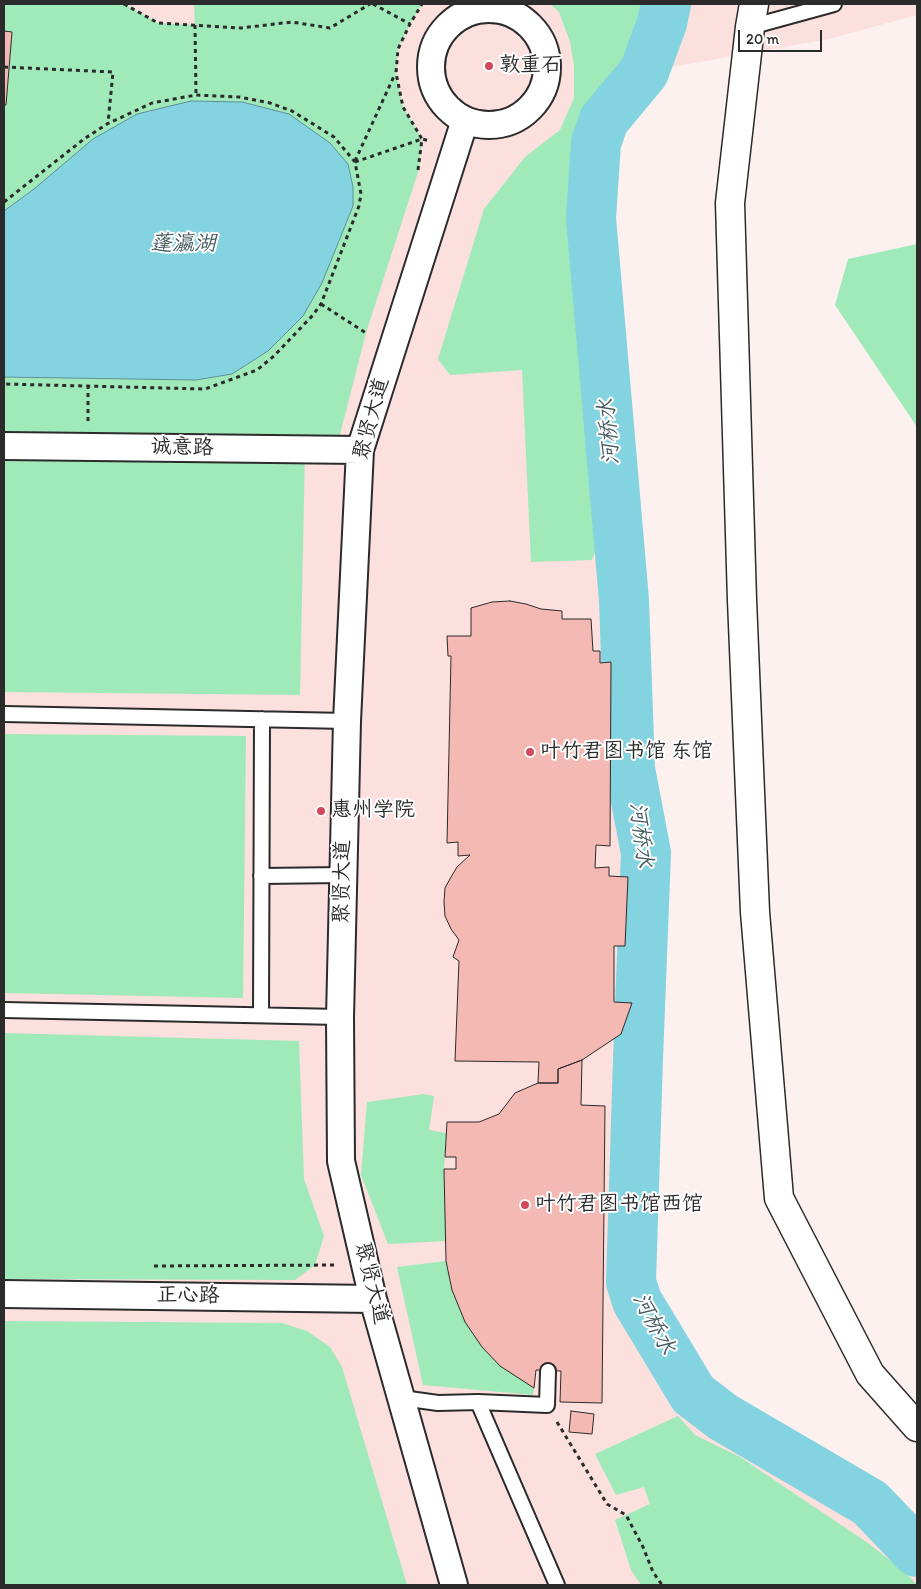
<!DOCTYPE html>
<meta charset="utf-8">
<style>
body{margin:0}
#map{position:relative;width:921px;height:1589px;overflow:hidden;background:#fdf1f0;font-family:Itim,sans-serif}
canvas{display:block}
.frame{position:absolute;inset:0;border:5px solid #2b2b2b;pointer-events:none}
.scale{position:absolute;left:738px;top:30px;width:84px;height:22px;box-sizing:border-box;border:2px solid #2b2b2b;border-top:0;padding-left:6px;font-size:15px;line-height:18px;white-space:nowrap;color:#2b2b2b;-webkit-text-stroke:4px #fff;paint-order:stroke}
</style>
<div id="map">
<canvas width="921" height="1589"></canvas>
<div class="frame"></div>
<div class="scale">20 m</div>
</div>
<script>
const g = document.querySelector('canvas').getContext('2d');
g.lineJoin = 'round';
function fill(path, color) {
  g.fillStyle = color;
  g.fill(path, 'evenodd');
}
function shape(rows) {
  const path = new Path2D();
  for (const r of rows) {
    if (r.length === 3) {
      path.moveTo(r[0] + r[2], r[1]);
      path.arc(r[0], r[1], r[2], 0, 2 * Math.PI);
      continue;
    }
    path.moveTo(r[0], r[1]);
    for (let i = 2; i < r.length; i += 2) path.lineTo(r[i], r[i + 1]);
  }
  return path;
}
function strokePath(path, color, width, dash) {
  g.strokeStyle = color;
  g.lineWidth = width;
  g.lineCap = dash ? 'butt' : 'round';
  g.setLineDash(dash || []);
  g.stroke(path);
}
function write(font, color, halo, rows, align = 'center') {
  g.font = font + ' Itim,"LXGW WenKai TC",sans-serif';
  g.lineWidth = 4;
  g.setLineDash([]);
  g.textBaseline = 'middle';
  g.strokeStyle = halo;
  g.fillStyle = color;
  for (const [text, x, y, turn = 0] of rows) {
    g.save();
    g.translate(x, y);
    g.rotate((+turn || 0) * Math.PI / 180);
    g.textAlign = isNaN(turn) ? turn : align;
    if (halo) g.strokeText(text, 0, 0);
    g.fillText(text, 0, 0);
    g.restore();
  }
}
fill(shape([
 [4,4,917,4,917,15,829,39,644,72,604,120,596,143,591,218,624,600,630,769,646,853,638,1059,631,1282,637,1301,693,1394,723,1417,870,1503,917,1554,917,1585,4,1585]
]), '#fbe0de');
fill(shape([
 [4,4,124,4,158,23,195,25,194,4,422,4,410,24,398,49,396,73,403,107,422,139,419,169,366,333,336,450,305,450,300,695,4,692],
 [550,4,644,4,631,61,595,103,583,135,571,239,579,343,599,541,592,560,531,562,522,370,450,375,438,359,484,209,525,157,560,130,574,98,574,65,570,42,559,12],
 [917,244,917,427,835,305,848,259],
 [4,734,246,736,243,998,4,993],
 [4,1033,299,1041,304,1179,324,1236,315,1265,295,1280,4,1279],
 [424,1094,434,1096,429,1130,446,1133,444,1169,446,1241,388,1244,361,1175,367,1102],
 [446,1261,452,1290,465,1322,482,1347,500,1366,534,1388,533,1395,423,1385,397,1267],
 [4,1321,282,1323,307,1331,330,1347,342,1367,407,1585,4,1585],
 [678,1416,695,1435,740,1457,868,1543,905,1572,917,1585,641,1585,631,1570,615,1520,650,1504,644,1487,616,1495,595,1454]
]), '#a0e9b9');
const water = shape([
 [191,101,242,102,289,114,330,143,348,164,353,187,353,206,322,283,303,316,268,351,232,374,196,380,4,377,4,211,34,189,93,139,137,114,191,101]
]);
fill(water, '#84d3e0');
strokePath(water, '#609098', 1);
strokePath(shape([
 [666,4,662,23,644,72,604,120,596,143,591,218,624,600,630,769,646,853,638,1059,631,1282,637,1301,693,1394,723,1417,870,1503,917,1552]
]), '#84d3e0', 50);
const building = shape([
 [4,31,12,32,6,105,4,105,4,31],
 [510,601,526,604,541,609,562,611,562,619,591,619,593,651,600,651,600,663,611,662,610,846,596,845,595,868,609,867,609,876,628,877,625,946,614,946,614,1002,632,1003,621,1034,582,1060,558,1069,558,1083,538,1083,539,1062,455,1061,459,961,453,957,459,940,451,929,445,916,444,902,445,888,451,877,457,867,470,855,458,856,458,842,447,843,451,656,448,656,447,636,471,636,471,608,492,602,510,601],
 [582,1060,581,1105,605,1106,602,1403,560,1402,561,1371,536,1370,534,1388,500,1366,482,1347,465,1322,452,1290,446,1261,444,1169,456,1169,456,1157,445,1157,447,1122,479,1122,499,1114,515,1093,538,1083,558,1083,558,1069,582,1060],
 [571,1411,594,1414,592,1434,569,1432,571,1411]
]);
fill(building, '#f5b9b3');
strokePath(building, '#2b2b2b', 1);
const lane = shape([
 [750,27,834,4],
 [4,714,347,721],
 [261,876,343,875],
 [4,1010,340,1017],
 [261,1015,262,719],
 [402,1398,438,1403,478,1402,547,1405,548,1371],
 [478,1402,557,1585]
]);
const street = shape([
 [489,67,58],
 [4,446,360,450],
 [4,1294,373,1299],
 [454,1585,373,1299,341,1161,340,1017,347,721,360,450,465,120]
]);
const secondary = shape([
 [754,4,750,27,730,203,742,600,755,912,779,1198,870,1374,917,1427]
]);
strokePath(lane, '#2b2b2b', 18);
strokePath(street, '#2b2b2b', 30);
strokePath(secondary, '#2b2b2b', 31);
strokePath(shape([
 [124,4,158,23,241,28,292,22,330,28,370,4],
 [373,4,410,24],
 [195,25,196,95],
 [4,67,113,72,108,123],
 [355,161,395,74],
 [355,162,422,139,430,141],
 [418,170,422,139,403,107,396,73,398,49,410,24,422,4],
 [4,202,84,139,107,124,152,103,196,95,239,97,270,103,292,111,334,137,355,162,361,194,359,206,321,304,313,315,274,356,257,370,205,389,4,384],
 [321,304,366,333,367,331],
 [88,421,88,386],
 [154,1266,338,1265],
 [557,1422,607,1504,626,1515,643,1547,653,1572,662,1585]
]), '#2b2b2b', 3, [4, 4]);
strokePath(lane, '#fff', 14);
strokePath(street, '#fff', 26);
strokePath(secondary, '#fff', 28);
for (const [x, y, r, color] of [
 [489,66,5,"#d1495b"],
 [530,752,5,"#d1495b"],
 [321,811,5,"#d1495b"],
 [525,1205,5,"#d1495b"]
]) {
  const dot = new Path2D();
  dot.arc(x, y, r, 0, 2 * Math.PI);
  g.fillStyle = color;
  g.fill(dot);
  strokePath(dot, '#fff', 2);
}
write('21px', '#2b2b2b', '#fff', [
 ["敦重石",499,66],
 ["叶竹君图书馆 东馆",540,752],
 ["惠州学院",331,811],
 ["叶竹君图书馆西馆",535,1205]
], 'left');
write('21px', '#2b2b2b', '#fff', [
 ["聚贤大道",372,419,-75],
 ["诚意路",182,448,1],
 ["聚贤大道",343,882,-89],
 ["聚贤大道",371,1283,76],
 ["正心路",188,1296,1]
]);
write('italic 22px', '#465d61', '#fff', [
 ["蓬瀛湖",183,244],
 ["河桥水",610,432,-95],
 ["河桥水",640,835,83],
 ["河桥水",653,1324,62]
]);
</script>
